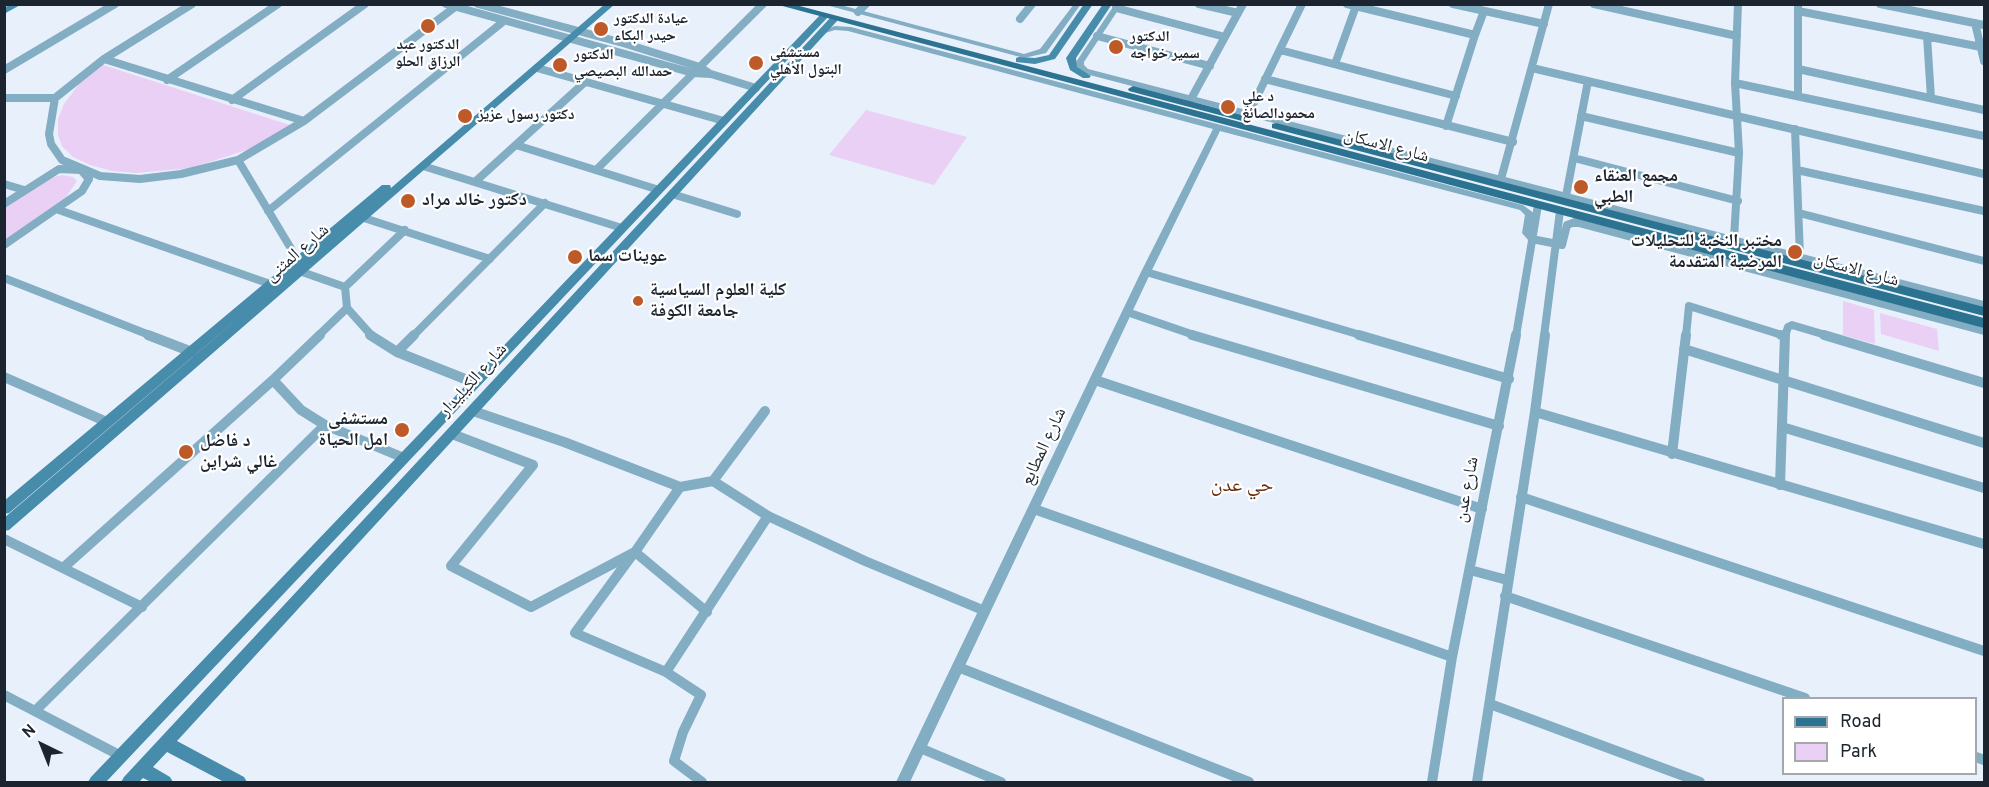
<!DOCTYPE html>
<meta charset="utf-8">
<style>
body{margin:0}
#map{position:relative;width:1989px;height:787px;overflow:hidden;background:#e8f0fc;font-family:Overpass,sans-serif}
canvas{display:block}
.frame{position:absolute;inset:0;border:6px solid #1c242f;pointer-events:none}
.legend{position:absolute;left:1782px;top:697px;width:195px;height:78px;box-sizing:border-box;background:#fff;border:2px solid #a4a7ac;margin:0;padding:8px 10px;list-style:none;font-size:18px;color:#1c242f}
.legend li{display:flex;align-items:center;gap:12px;height:30px}
.legend b{width:30px;border:2px solid #a4a7ac}
.north{position:absolute;left:12px;top:715px;width:60px;height:60px;-webkit-text-stroke:4px #fff;paint-order:stroke;rotate:317deg;font-size:16px;font-weight:700;line-height:24px;text-align:center;color:#1c242f}
.north::after{content:'';display:block;margin:auto;width:21px;height:27px;background:#1c242f;clip-path:polygon(50% 0,100% 100%,50% 72%,0 100%)}
</style>
<div id="map">
<canvas width="1989" height="787"></canvas>
<div class="frame"></div>
<ul class="legend">
<li><b style="height:8px;background:#2b7390"></b>Road</li>
<li><b style="height:16px;background:#ead0f4"></b>Park</li>
</ul>
<div class="north">N</div>
</div>
<script>
const g = document.querySelector('canvas').getContext('2d');
g.lineJoin = 'round';
function fill(path, color) {
  g.fillStyle = color;
  g.fill(path, 'evenodd');
}
function shape(rows) {
  const path = new Path2D();
  for (const r of rows) {
    path.moveTo(r[0], r[1]);
    for (let i = 2; i < r.length; i += 2) path.lineTo(r[i], r[i + 1]);
  }
  return path;
}
function strokePath(path, color, width, dash) {
  g.strokeStyle = color;
  g.lineWidth = width;
  g.lineCap = dash ? 'butt' : 'round';
  g.setLineDash(dash || []);
  g.stroke(path);
}
function write(font, color, halo, rows, align = 'center') {
  g.font = font + ' Overpass,"Noto Naskh Arabic",sans-serif';
  g.lineWidth = 4.5;
  g.setLineDash([]);
  g.textBaseline = 'middle';
  g.strokeStyle = halo;
  g.fillStyle = color;
  for (const [text, x, y, turn = 0] of rows) {
    g.save();
    g.translate(x, y);
    g.rotate((+turn || 0) * Math.PI / 180);
    g.textAlign = isNaN(turn) ? turn : align;
    if (halo) g.strokeText(text, 0, 0);
    g.fillText(text, 0, 0);
    g.restore();
  }
}
fill(shape([
 [103,65,293,126,250,149,191,168,136,173,112,171,90,165,73,157,62,146,58,135,58,119,64,104,79,84],
 [866,110,967,137,934,185,829,155],
 [62,175,73,177,77,181,66,197,5,240,5,208,50,178],
 [1843,301,1874,310,1875,344,1843,335],
 [1880,313,1937,329,1939,351,1881,334]
]), '#ead0f4');
strokePath(shape([
 [192,4,104,59,55,98,49,134,51,144,62,160,100,176,140,179,181,174,238,160,304,121,455,7],
 [446,4,693,73,711,74,756,88],
 [478,4,623,43,700,67,709,73],
 [1199,4,1238,13],
 [1347,4,1475,35,1446,126],
 [1453,4,1544,24],
 [1594,4,1737,36],
 [1880,4,1984,25],
 [1798,5,1798,95],
 [1116,8,1225,37],
 [1798,11,1981,47],
 [858,12,866,4],
 [1020,19,1032,4],
 [1975,23,1984,61],
 [1475,35,1484,11],
 [1097,36,1210,66],
 [1927,36,1931,98],
 [1280,50,1456,96],
 [104,59,304,121],
 [1335,64,1356,6],
 [537,68,724,121],
 [1532,68,1984,174],
 [1798,69,1984,110],
 [4,70,115,4],
 [1265,79,1513,142],
 [167,80,278,4],
 [1735,83,1984,136],
 [4,98,55,98],
 [1191,99,1243,4],
 [232,100,365,4],
 [1249,113,1302,4],
 [1581,116,1739,153],
 [1795,129,1800,256],
 [516,145,659,190],
 [1574,158,1738,201],
 [238,160,299,262],
 [423,166,622,228],
 [596,170,763,4],
 [1797,170,1984,211],
 [1501,179,1549,4],
 [476,181,585,82],
 [4,184,24,190],
 [672,194,737,214],
 [1566,196,1588,81],
 [4,204,59,169,81,170,89,179,82,191,4,245],
 [56,209,273,285],
 [268,211,504,21],
 [1799,213,1984,261],
 [364,218,490,259],
 [1532,239,1562,245,1567,225,1575,222,1984,331],
 [1734,239,1739,153,1735,83,1738,4],
 [302,272,345,287],
 [1146,272,1364,336],
 [4,278,152,336],
 [1127,312,1197,336],
 [318,336,347,308],
 [372,336,347,308,345,287,405,230],
 [413,336,545,203],
 [1516,336,1538,205],
 [1544,336,1560,211],
 [1686,336,1689,306,1785,336],
 [1785,336,1788,327,1792,325,1829,336]
]), '#82adc2', 8);
strokePath(shape([
 [148,335,192,352],
 [370,335,397,352,475,383],
 [1192,335,1499,426],
 [1359,335,1509,379],
 [1781,335,1785,336],
 [1824,335,1984,383],
 [1684,349,1984,443],
 [397,352,414,335],
 [4,377,107,422],
 [273,380,301,410,325,425,404,458],
 [1095,380,1482,509],
 [473,411,564,442,680,487,713,481,768,516,865,561,985,611],
 [1535,412,1984,544],
 [1782,427,1984,488],
 [452,434,533,465,451,566,531,607,635,552],
 [1672,454,1686,335],
 [713,481,765,411],
 [1780,485,1785,335],
 [680,487,635,552,707,612],
 [1521,497,1984,651],
 [1034,509,1452,657],
 [4,539,142,607],
 [633,554,575,633,666,672],
 [63,568,273,380,320,335],
 [1470,570,1507,580],
 [1505,596,1805,698],
 [958,667,1249,782],
 [4,695,121,756],
 [1490,704,1700,782],
 [35,711,325,425],
 [920,748,1001,782],
 [1976,757,1984,760],
 [702,782,674,761,683,732,701,695,666,672,768,516],
 [1432,782,1452,657,1516,335],
 [1477,782,1535,412,1545,335]
]), '#82adc2', 10);
fill(shape([
 [837,4,1024,54,1040,49,1074,4,1081,4,1046,53,1024,58,826,5,837,4],
 [1115,4,1122,4,1084,62,1084,65,1088,69,1984,301,1984,308,1082,73,1076,66,1076,62,1115,4],
 [835,26,851,27,1523,205,1535,214,1532,232,1537,239,1532,242,1529,241,1522,233,1525,215,1520,210,1220,131,1151,272,910,782,896,782,1141,272,1213,129,848,31,835,30,822,34,818,32,835,26]
]), '#82adc2');
fill(shape([
 [11,4,22,4,4,14,4,8,11,4],
 [605,4,615,4,9,530,4,531,4,518,256,303,9,513,4,514,4,501,382,185,390,185,391,188,605,4],
 [1084,4,1093,4,1055,59,1035,64,1016,62,1016,58,1019,57,1035,58,1049,55,1084,4],
 [1103,4,1112,4,1076,58,1077,67,1091,76,1089,78,1083,78,1070,70,1066,58,1103,4],
 [824,13,827,14,827,18,106,782,88,782,91,777,821,14,824,13],
 [834,16,837,17,837,21,177,741,244,777,247,782,224,782,167,752,153,767,170,777,173,782,151,782,143,778,139,782,121,782,124,777,831,17,834,16]
]), '#478cab');
fill(shape([
 [775,4,792,4,1984,318,1984,328,775,4],
 [1133,86,1246,116,1247,118,1242,121,1129,91,1128,89,1133,86],
 [1276,123,1984,307,1984,316,1272,128,1272,124,1276,123]
]), '#2b7390');
for (const [x, y, r, color] of [
 [428,26,8,"#be5928"],
 [601,29,8,"#be5928"],
 [1116,47,8,"#be5928"],
 [756,63,8,"#be5928"],
 [560,65,8,"#be5928"],
 [1228,107,8,"#be5928"],
 [465,116,8,"#be5928"],
 [1581,187,8,"#be5928"],
 [408,201,8,"#be5928"],
 [1795,252,8,"#be5928"],
 [575,257,8,"#be5928"],
 [638,301,6,"#be5928"],
 [402,430,8,"#be5928"],
 [186,452,8,"#be5928"]
]) {
  const dot = new Path2D();
  dot.arc(x, y, r, 0, 2 * Math.PI);
  g.fillStyle = color;
  g.fill(dot);
  strokePath(dot, '#fff', 2);
}
write('bold 15px', '#1c242f', '#fff', [
 ["عيادة الدكتور",614,20],
 ["حيدر البكاء",614,37],
 ["الدكتور",1130,38],
 ["سمير خواجه",1130,55],
 ["الدكتور عبد",428,46,"center"],
 ["الرزاق الحلو",428,63,"center"],
 ["مستشفى",770,54],
 ["البتول الأهلي",770,71],
 ["الدكتور",574,56],
 ["حمدالله البصيصي",574,73],
 ["د علي",1242,98],
 ["محمودالصائغ",1242,115],
 ["دكتور رسول عزيز",478,116]
], 'left');
write('18px', '#1c242f', '#fff', [
 ["شارع الاسكان",1386,147,15],
 ["شارع المثنى",298,254,-41],
 ["شارع الاسكان",1856,271,15],
 ["شارع الكيليدار",474,381,-48],
 ["شارع المطابع",1045,447,-65],
 ["شارع عدن",1468,490,-79]
]);
write('bold 18px', '#1c242f', '#fff', [
 ["مجمع العنقاء",1594,177],
 ["الطبي",1594,198],
 ["دكتور خالد مراد",422,201],
 ["مختبر النخبة للتحليلات",1782,242,"right"],
 ["المرضية المتقدمة",1782,263,"right"],
 ["عوينات سما",588,257],
 ["كلية العلوم السياسية",650,291],
 ["جامعة الكوفة",650,312],
 ["مستشفى",388,420,"right"],
 ["امل الحياة",388,441,"right"],
 ["د فاضل",200,442],
 ["غالي شراين",200,463]
], 'left');
write('20px', '#6a2b0a', '#fff', [
 ["حي عدن",1242,487]
]);
</script>
